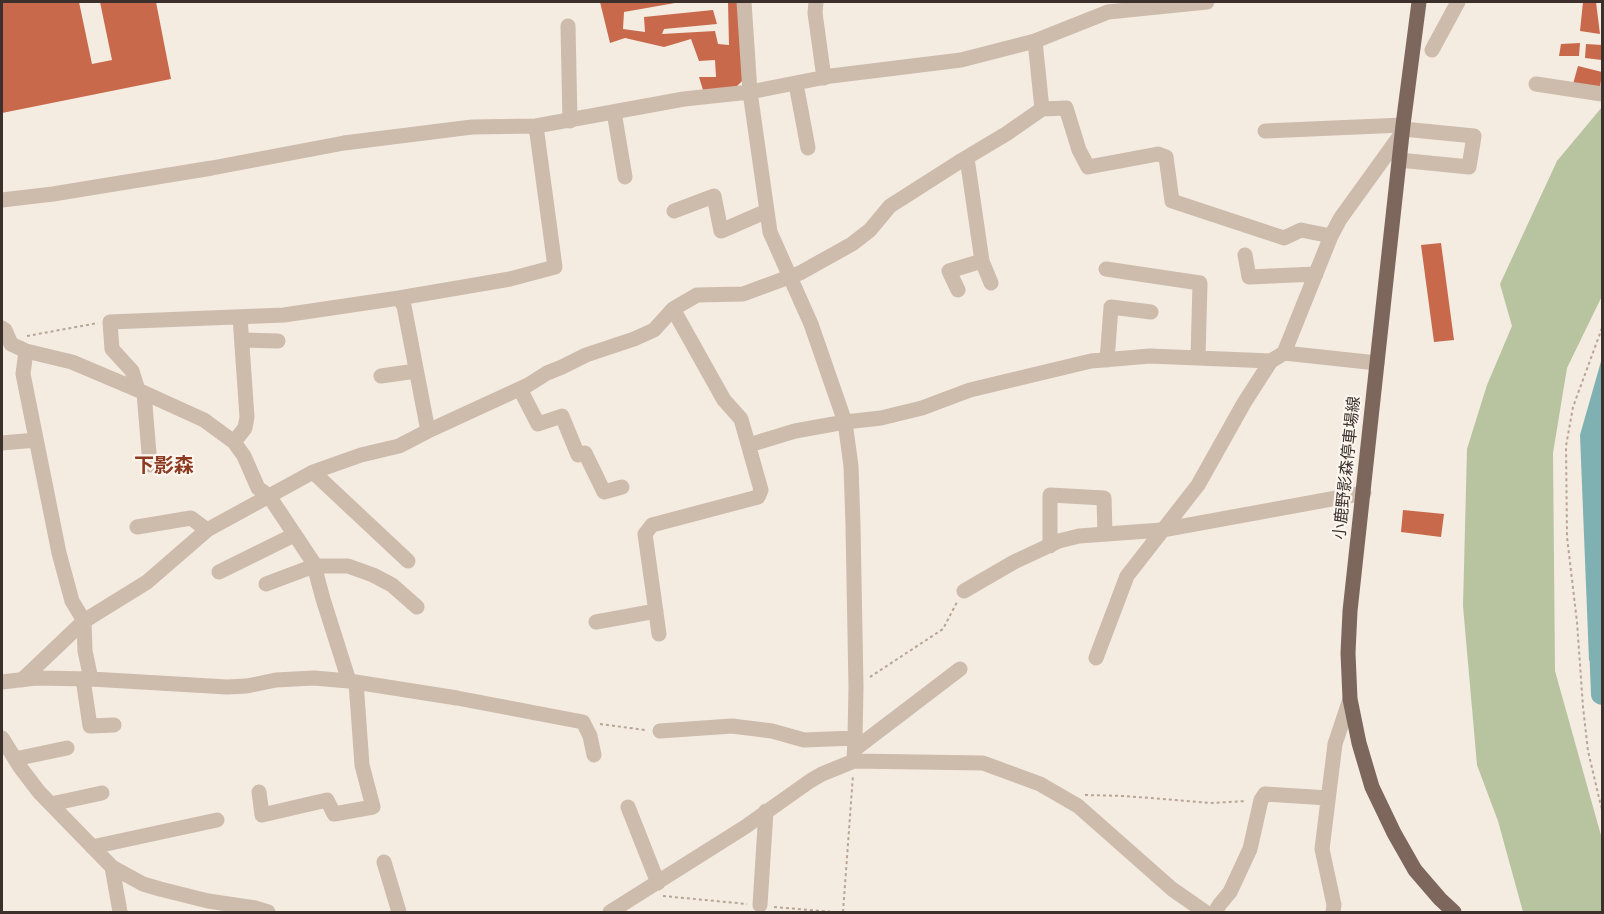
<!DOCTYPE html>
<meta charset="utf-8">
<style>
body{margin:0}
#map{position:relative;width:1604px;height:914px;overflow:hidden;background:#f4ebe1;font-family:"Titillium Web",sans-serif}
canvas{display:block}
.frame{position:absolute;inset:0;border:3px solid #3b302b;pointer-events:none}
</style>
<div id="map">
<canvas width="1604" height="914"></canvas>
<div class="frame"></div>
</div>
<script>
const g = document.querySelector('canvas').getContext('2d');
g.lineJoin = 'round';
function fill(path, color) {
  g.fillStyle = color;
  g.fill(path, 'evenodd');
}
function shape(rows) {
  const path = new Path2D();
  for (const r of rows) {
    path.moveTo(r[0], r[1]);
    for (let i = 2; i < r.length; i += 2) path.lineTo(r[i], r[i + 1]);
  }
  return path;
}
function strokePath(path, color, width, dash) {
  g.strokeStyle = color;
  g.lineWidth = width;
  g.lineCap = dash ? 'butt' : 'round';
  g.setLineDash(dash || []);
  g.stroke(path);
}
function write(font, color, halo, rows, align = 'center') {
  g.font = font + ' "Titillium Web","Noto Sans JP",sans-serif';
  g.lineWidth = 4.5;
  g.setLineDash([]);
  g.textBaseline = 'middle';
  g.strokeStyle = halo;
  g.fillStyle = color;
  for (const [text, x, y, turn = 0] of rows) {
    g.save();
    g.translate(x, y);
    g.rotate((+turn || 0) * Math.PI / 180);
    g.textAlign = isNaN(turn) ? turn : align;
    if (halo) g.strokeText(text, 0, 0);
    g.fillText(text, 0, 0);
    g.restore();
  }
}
fill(shape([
 [1602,107,1602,296,1567,368,1553,453,1555,671,1602,839,1602,912,1523,912,1498,821,1477,765,1463,606,1467,449,1487,385,1512,326,1500,284,1557,161]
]), '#b8c4a0');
fill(shape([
 [1602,358,1602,675,1589,660,1580,435]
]), '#7fb0b2');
strokePath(shape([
 [1600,644,1602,694]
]), '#7fb0b2', 22);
fill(shape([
 [2,2,79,2,92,64,112,60,100,2,156,2,171,79,2,113],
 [600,2,675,2,675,3,624,12,623,29,645,32,644,17,713,10,717,24,664,29,662,34,715,31,718,44,729,45,728,2,737,2,746,77,735,88,703,90,699,77,716,77,715,60,699,61,691,39,664,47,625,38,610,43],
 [1583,2,1596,2,1600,34,1580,31],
 [1580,43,1579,56,1559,56,1561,44],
 [1586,44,1602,45,1602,60,1585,58],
 [1578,66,1602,72,1600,88,1573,84],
 [1441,243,1454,340,1434,342,1421,245],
 [1403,510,1444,514,1441,537,1401,532]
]), '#c8694b');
strokePath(shape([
 [1602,328,1573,407,1566,446,1567,537,1577,622,1583,707,1588,751,1600,802,1602,809],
 [27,336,98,323],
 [870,677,943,629,957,602],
 [600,724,645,730],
 [1085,795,1125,796,1211,803,1246,801],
 [663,896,747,904],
 [774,907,835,912],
 [843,912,853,775]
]), '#b9a596', 2, [3, 3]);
strokePath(shape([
 [744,2,750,92,770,232,811,324,845,422,851,466,853,525,856,687,855,738,854,761],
 [816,2,815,13,824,78],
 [568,26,570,121],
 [1035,41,1042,109],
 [1432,50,1458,2],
 [796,84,808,148],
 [1536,84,1602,94],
 [614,112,625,177],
 [1265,131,1403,125],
 [967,158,982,261,991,283],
 [1399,160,1469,167,1474,136,1403,129],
 [2,200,53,194,212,168,344,143,472,127,536,126,684,99,750,92,831,76,961,60,1035,41,1108,12,1207,2],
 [674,211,714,196,721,231,767,211],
 [1245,255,1249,277,1316,274],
 [1106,269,1200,283,1198,358],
 [958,290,949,271,982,261],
 [2,328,5,330,11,344,26,351,72,362,138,390,204,420,234,442,244,456,258,488,269,496,313,562,323,599,349,681],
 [242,340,278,341],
 [26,351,23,374,59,553,72,601,84,621,85,651,91,679],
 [1284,353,1331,236,1340,219,1402,133],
 [1107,360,1111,307,1151,312],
 [381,376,416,371],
 [520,389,538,424,562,416,578,455,585,453,604,492,622,487],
 [138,390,132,371,112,349,110,322,284,315,399,298],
 [144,393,150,465],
 [428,431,404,306,399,298,510,279,555,267,536,126],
 [234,442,245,428,247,417,240,317],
 [2,443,36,440],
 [749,445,795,431,845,422,881,418,922,408,970,390,1091,361,1150,356,1271,361],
 [313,472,408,561],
 [137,527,191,518,207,530],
 [1050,546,1050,495,1104,498,1105,534],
 [219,572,294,535],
 [266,584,314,566,348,566,373,575,392,585,417,607],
 [964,591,1014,562,1059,541,1079,536,1162,530,1364,493],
 [596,622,656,611],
 [659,634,645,534,652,525,758,497,761,490,741,419,724,400,673,309],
 [1096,658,1127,576,1198,485,1244,403,1271,361,1284,353,1377,363],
 [83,679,90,726,114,725],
 [22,680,84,621,147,582,207,530,313,472,361,455,399,446,428,431,528,385,547,373,562,367,586,355,634,339,654,330,673,309,697,295,743,294,800,273,852,244,870,230,890,206,959,162,1006,134,1042,109,1066,108,1079,150,1088,167,1158,154,1166,157,1172,201,1284,238,1301,230,1331,236],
 [2,682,36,678,91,679,227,687,247,686,276,680,314,678,349,681,457,698,583,722,590,736,594,755],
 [660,731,732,726,772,731,804,740,855,738],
 [2,738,20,767,39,792,112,867,143,884,160,889,208,901,255,908,268,912],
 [855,749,960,669],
 [15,759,67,748],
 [259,792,262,815,327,800,334,814,373,807,362,765,356,682],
 [51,804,102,793],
 [628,807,658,883],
 [92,847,217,820],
 [384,862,399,912],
 [112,867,120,912],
 [760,905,766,811],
 [610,912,745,827,810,781,822,774,854,761,983,763,1040,784,1078,806,1172,889,1205,912],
 [1215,912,1220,904,1230,892,1250,849,1261,800,1265,794,1328,798],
 [1333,912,1334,905,1322,849,1335,744,1350,699]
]), '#cdbbac', 15);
strokePath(shape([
 [1419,2,1403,125,1377,363,1350,611,1348,653,1350,699,1359,743,1372,787,1394,833,1415,870,1440,899,1454,912]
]), '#7d675c', 15);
write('16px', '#3b302b', '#fbf5ee', [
 ["小鹿野影森停車場線",1348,468,-84]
]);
write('bold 20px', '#8c3b22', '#fbf5ee', [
 ["下影森",164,467]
]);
</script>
